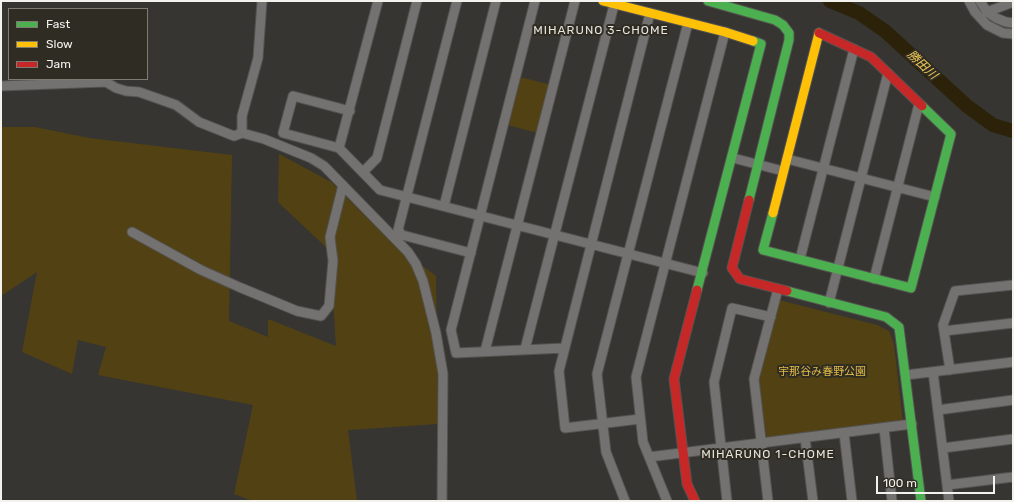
<!DOCTYPE html>
<meta charset="utf-8">
<style>
body{margin:0}
#map{position:relative;width:1014px;height:502px;overflow:hidden;background:#363531;font-family:Rubik,sans-serif}
canvas{display:block}
.frame{position:absolute;inset:0;border:2px solid #f4f2ed;pointer-events:none}
.legend{position:absolute;left:8px;top:8px;width:140px;height:72px;box-sizing:border-box;background:#2f2c24;border:1px solid #7e7b74;margin:0;padding:5px 7px;list-style:none;font-size:12px;color:#f4f2ed}
.legend li{display:flex;align-items:center;gap:8px;height:20px}
.legend b{width:20px;border:1px solid #7e7b74}
.scale{position:absolute;left:876px;top:476px;width:119px;height:18px;box-sizing:border-box;border:2px solid #f4f2ed;border-top:0;padding-left:5px;font-size:12px;line-height:14px;white-space:nowrap;color:#f4f2ed;-webkit-text-stroke:3px #2f2c24;paint-order:stroke}
</style>
<div id="map">
<canvas width="1014" height="502"></canvas>
<div class="frame"></div>
<ul class="legend">
<li><b style="height:5px;background:#4caf50"></b>Fast</li>
<li><b style="height:5px;background:#ffc107"></b>Slow</li>
<li><b style="height:5px;background:#c62828"></b>Jam</li>
</ul>
<div class="scale">100 m</div>
</div>
<script>
const g = document.querySelector('canvas').getContext('2d');
g.lineJoin = 'round';
function fill(path, color) {
  g.fillStyle = color;
  g.fill(path, 'evenodd');
}
function shape(rows) {
  const path = new Path2D();
  for (const r of rows) {
    path.moveTo(r[0], r[1]);
    for (let i = 2; i < r.length; i += 2) path.lineTo(r[i], r[i + 1]);
  }
  return path;
}
function strokePath(path, color, width, dash) {
  g.strokeStyle = color;
  g.lineWidth = width;
  g.lineCap = dash ? 'butt' : 'round';
  g.setLineDash(dash || []);
  g.stroke(path);
}
function write(font, color, halo, rows, align = 'center') {
  g.font = font + ' Rubik,"Noto Sans JP",sans-serif';
  g.lineWidth = 4;
  g.setLineDash([]);
  g.textBaseline = 'middle';
  g.strokeStyle = halo;
  g.fillStyle = color;
  for (const [text, x, y, turn = 0] of rows) {
    g.save();
    g.translate(x, y);
    g.rotate((+turn || 0) * Math.PI / 180);
    g.textAlign = isNaN(turn) ? turn : align;
    if (halo) g.strokeText(text, 0, 0);
    g.fillText(text, 0, 0);
    g.restore();
  }
}
fill(shape([
 [520,77,551,85,538,133,507,125],
 [3,127,35,127,89,138,232,155,229,321,268,337,268,319,336,346,330,251,278,202,279,154,331,182,392,243,436,276,438,424,348,430,357,501,253,501,234,494,253,405,98,375,106,347,78,340,72,374,22,352,37,272,1,296,1,128],
 [779,300,877,325,889,331,894,344,903,423,767,439,758,380]
]), '#524213');
strokePath(shape([
 [830,1,859,13,885,31,967,106,993,125,1013,131]
]), '#2b2209', 14);
const street = shape([
 [262,1,258,58,242,116,242,133,264,139,311,158,324,166,408,252,416,264,423,281,436,333,443,374,442,501],
 [457,1,398,230,402,235,471,253],
 [535,1,451,330,456,353,565,348],
 [969,1,975,12,987,25,1003,33,1013,34],
 [980,1,987,12,996,18,1006,22,1013,23],
 [987,12,1013,2],
 [1,86,106,82,116,88,126,91,139,92,176,105,199,122,234,136,242,133],
 [350,111,293,96,283,133,339,148,380,190,703,273],
 [339,148,378,1],
 [733,158,783,171],
 [787,159,935,197],
 [363,172,377,158,417,1],
 [444,206,496,1],
 [132,232,201,270,239,287,297,311,321,316,329,306,333,261,330,237,343,185],
 [800,259,854,49],
 [874,279,919,104],
 [829,303,888,73],
 [944,331,1013,323],
 [525,349,615,1],
 [485,351,575,1],
 [950,370,943,325,955,291,1013,285],
 [933,372,949,501],
 [906,375,1013,362],
 [938,410,1013,400],
 [640,419,565,428,559,371,650,13],
 [884,428,892,501],
 [844,433,852,501],
 [805,438,813,501],
 [943,448,1013,439],
 [649,457,912,424],
 [947,485,1013,477],
 [625,501,606,452,597,374,688,23],
 [667,501,643,442,636,377,725,32],
 [727,501,714,382,732,308,771,317],
 [768,501,754,379,778,289]
]);
const fast = shape([
 [708,1,775,20,783,25,789,33,789,40,749,200],
 [773,213,763,250,911,288,951,134,922,106],
 [697,290,761,44,753,41],
 [787,291,886,317,899,327,921,501]
]);
const slow = shape([
 [603,1,725,32,753,41],
 [773,213,819,33]
]);
const jam = shape([
 [819,33,871,57,922,106],
 [749,200,732,268,740,279,787,291],
 [695,501,687,484,674,379,697,290]
]);
strokePath(street, '#545250', 11);
strokePath(fast, '#545250', 11);
strokePath(slow, '#545250', 11);
strokePath(jam, '#545250', 11);
strokePath(street, '#737271', 9);
strokePath(fast, '#4caf50', 9);
strokePath(slow, '#ffc107', 9);
strokePath(jam, '#c62828', 9);
write('11px', '#e2bb45', '#2f2c24', [
 ["宇那谷み春野公園",822,372]
]);
g.letterSpacing = '1px';
write('12px', '#e8e4da', '#2f2c24', [
 ["MIHARUNO 3-CHOME",601,31],
 ["MIHARUNO 1-CHOME",768,455]
]);
g.letterSpacing = '0px';
write('italic 12px', '#f1c955', '#2f2c24', [
 ["勝田川",922,65,43]
]);
</script>
